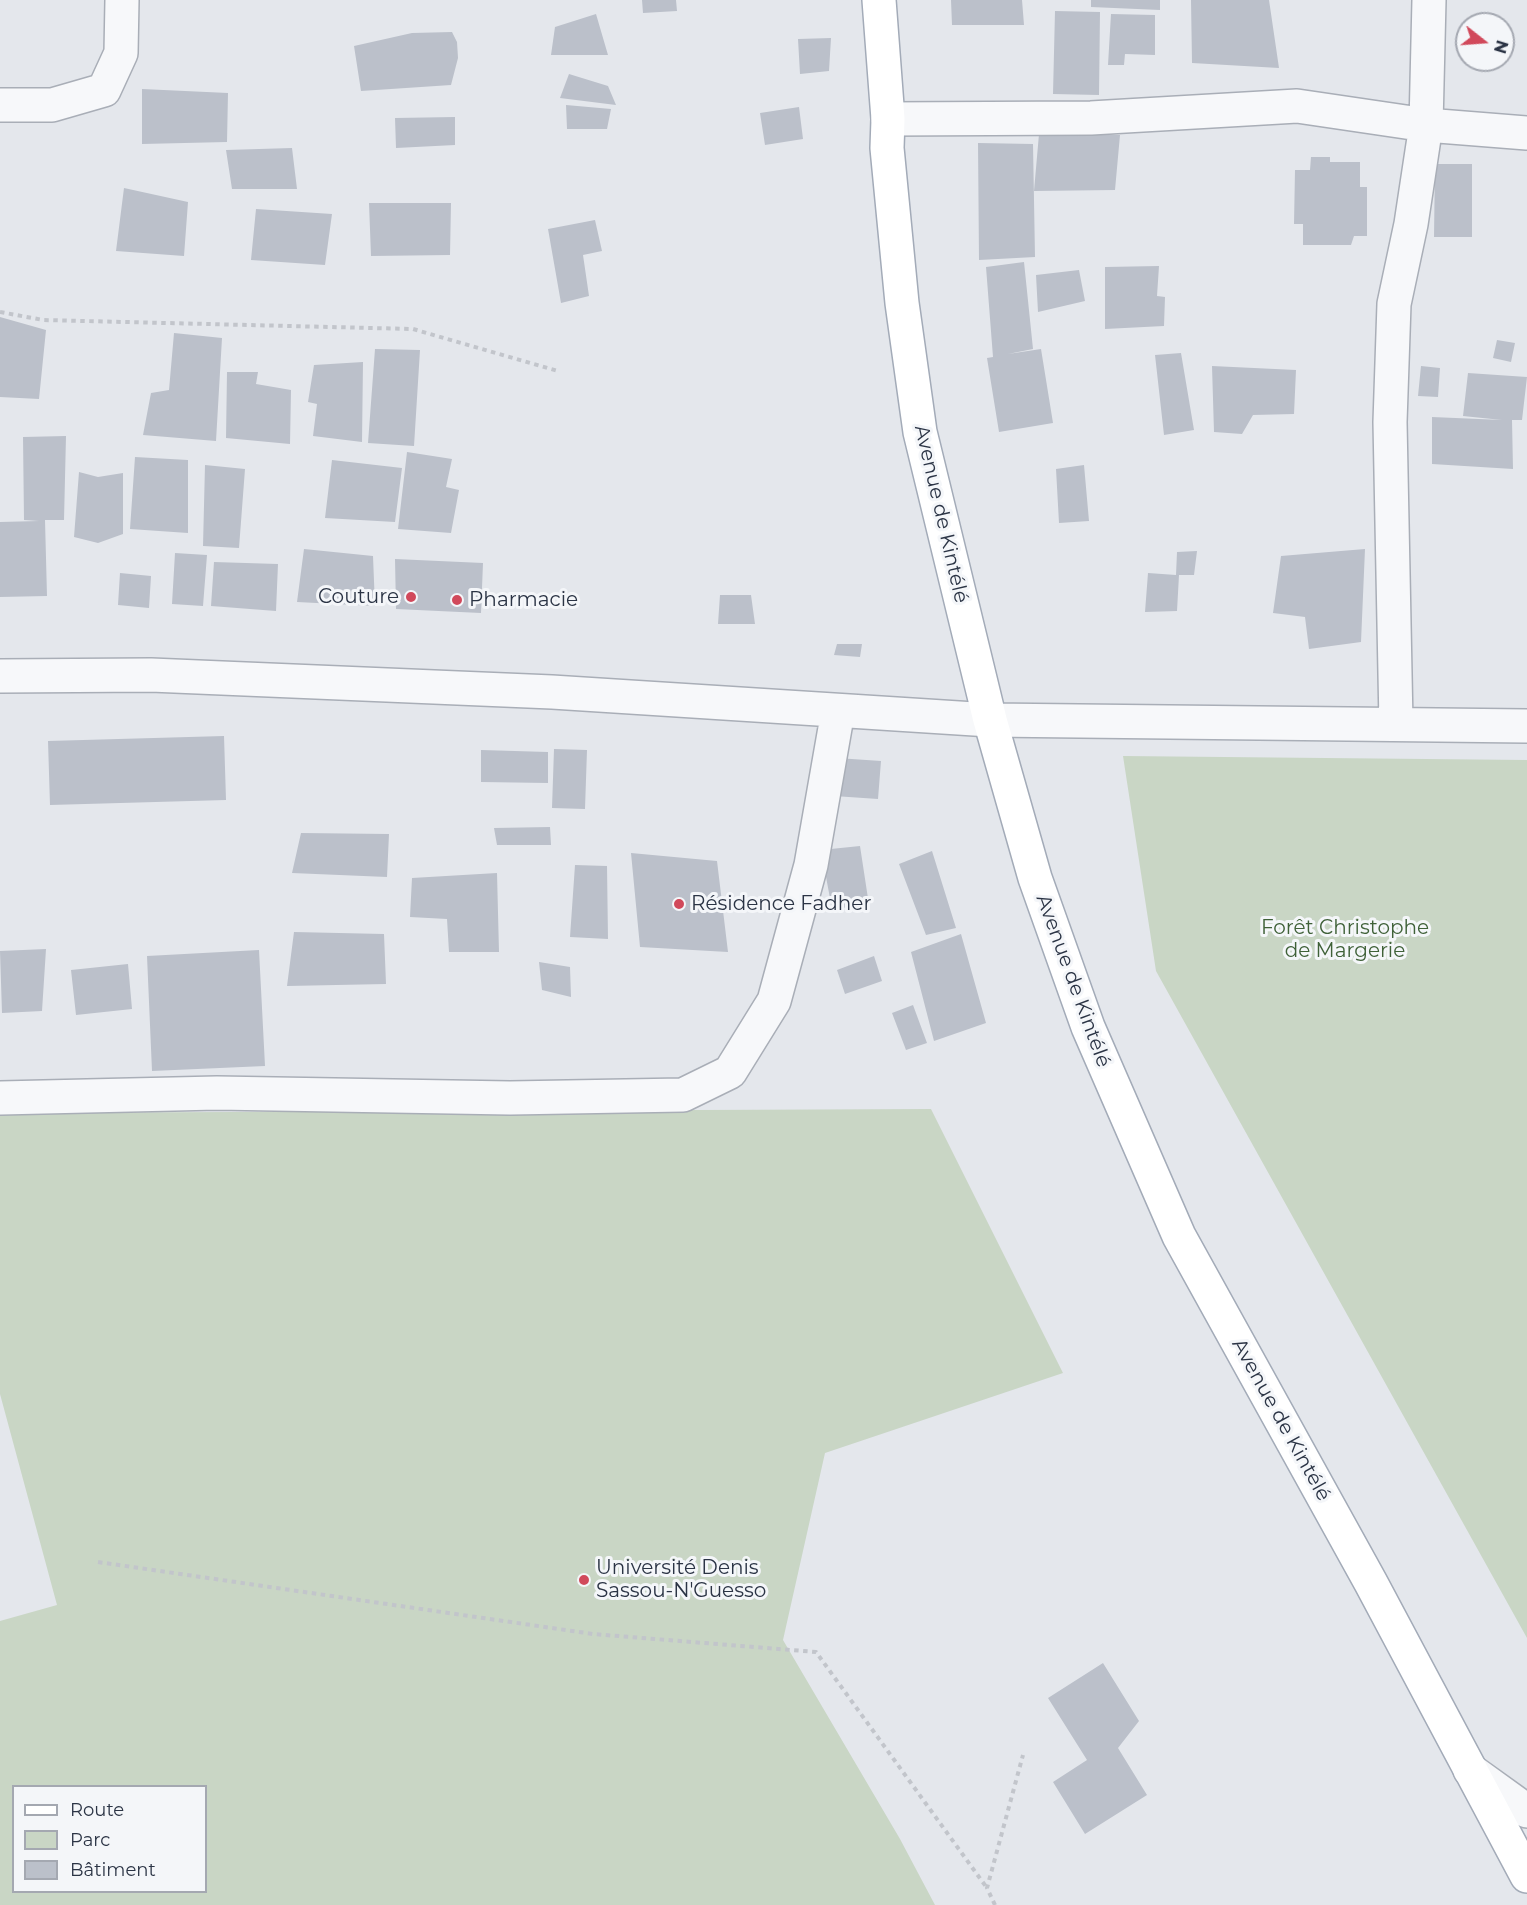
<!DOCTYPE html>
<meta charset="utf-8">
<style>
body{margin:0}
#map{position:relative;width:1527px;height:1905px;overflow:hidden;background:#e4e7ec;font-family:Montserrat,sans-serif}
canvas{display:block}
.legend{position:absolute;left:12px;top:1785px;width:195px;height:108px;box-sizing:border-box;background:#f4f6f9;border:2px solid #a4a8b1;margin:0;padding:8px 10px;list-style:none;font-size:18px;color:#2b3445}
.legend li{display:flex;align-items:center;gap:12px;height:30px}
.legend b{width:30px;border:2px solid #a4a8b1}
.north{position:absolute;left:1455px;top:12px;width:60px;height:60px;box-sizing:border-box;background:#f4f6f9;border:2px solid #a4a8b1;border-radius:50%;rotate:107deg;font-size:16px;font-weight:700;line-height:24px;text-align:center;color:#2b3445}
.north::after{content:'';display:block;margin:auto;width:21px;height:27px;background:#d1495b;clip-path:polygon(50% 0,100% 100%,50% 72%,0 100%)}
</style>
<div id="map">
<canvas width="1527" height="1905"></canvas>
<ul class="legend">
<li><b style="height:8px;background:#fff"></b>Route</li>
<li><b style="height:16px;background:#c9d6c5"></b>Parc</li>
<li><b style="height:16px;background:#bbc0ca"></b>Bâtiment</li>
</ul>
<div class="north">N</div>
</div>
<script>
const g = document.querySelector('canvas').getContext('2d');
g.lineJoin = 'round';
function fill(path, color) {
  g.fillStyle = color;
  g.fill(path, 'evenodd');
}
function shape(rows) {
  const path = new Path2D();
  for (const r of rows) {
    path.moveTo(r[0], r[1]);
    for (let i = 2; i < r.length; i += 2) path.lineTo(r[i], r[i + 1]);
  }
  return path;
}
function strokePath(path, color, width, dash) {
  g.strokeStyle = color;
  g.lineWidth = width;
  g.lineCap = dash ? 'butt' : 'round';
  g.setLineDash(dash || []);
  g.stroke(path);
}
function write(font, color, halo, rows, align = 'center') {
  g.font = font + ' Montserrat,sans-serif';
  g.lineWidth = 6;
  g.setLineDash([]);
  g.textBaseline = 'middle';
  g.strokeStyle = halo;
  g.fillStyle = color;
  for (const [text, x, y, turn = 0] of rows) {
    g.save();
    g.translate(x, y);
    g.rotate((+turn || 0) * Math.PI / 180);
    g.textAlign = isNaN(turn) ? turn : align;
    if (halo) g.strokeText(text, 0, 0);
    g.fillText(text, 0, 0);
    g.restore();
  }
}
fill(shape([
 [1123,756,1527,760,1527,1638,1156,971],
 [931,1109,1063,1373,825,1453,783,1640,900,1839,935,1905,0,1905,0,1621,57,1605,0,1394,0,1113],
 [14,1786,206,1786,206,1892,14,1892]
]), '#c9d6c5');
fill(shape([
 [642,0,676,0,677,11,643,13],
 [951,0,1022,0,1024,25,952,25],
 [1091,0,1160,0,1160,10,1091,7],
 [1191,0,1269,0,1279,68,1192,63],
 [1055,11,1100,12,1099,95,1053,94],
 [596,14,608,55,551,55,555,27],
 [1111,14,1155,15,1155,55,1125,54,1124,65,1108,65],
 [452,32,457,42,458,58,451,85,361,91,354,46,412,33],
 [831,38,829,71,800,74,798,39],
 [569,74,608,86,616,105,560,98],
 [142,89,228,93,227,142,142,144],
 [566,105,611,109,607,129,567,129],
 [799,107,803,139,765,145,760,113],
 [455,117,455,145,396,148,395,118],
 [1039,134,1120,135,1115,190,1034,191],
 [978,143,1033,144,1035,257,979,260],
 [292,148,297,189,232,189,226,150],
 [1311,157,1330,157,1330,162,1360,162,1360,187,1367,187,1367,236,1354,236,1351,245,1303,245,1303,224,1294,224,1295,170,1310,170],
 [1435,164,1472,164,1472,237,1434,237],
 [124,188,188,202,184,256,116,251],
 [369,203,451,203,450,255,371,256],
 [256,209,332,214,325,265,251,260],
 [595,220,602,251,583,255,589,296,561,303,548,229],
 [1024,262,1033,349,1008,354,1041,349,1053,423,999,432,987,358,993,357,986,267],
 [1159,266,1157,296,1165,297,1164,326,1105,329,1105,267],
 [1079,270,1085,301,1038,312,1036,275],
 [0,317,46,330,39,399,0,397],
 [174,333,222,338,216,441,143,435,151,393,169,390],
 [1497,340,1515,343,1511,362,1493,358],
 [375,349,420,350,414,446,368,443],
 [1181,353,1194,430,1164,435,1155,355],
 [363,362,362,442,313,436,317,404,308,402,314,365],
 [1212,366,1296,370,1294,414,1253,415,1242,434,1214,432],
 [1421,366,1440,368,1438,397,1418,396],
 [227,372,258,372,256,384,291,390,290,444,226,438],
 [1468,373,1527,377,1522,420,1512,420,1513,469,1432,464,1432,417,1502,420,1463,416],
 [66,436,64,520,45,520,47,596,0,597,0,522,39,521,24,520,23,437],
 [407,452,452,459,446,487,459,490,451,533,398,529],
 [135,457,188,460,188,533,130,529],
 [332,460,402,468,395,522,325,518],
 [205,465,245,469,239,548,203,546],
 [1084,465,1089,521,1059,523,1056,469],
 [79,472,98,477,123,473,123,534,98,543,74,537],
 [304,549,373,556,375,606,297,602],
 [1365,549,1361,642,1309,649,1305,617,1273,613,1281,556],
 [1197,551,1194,575,1179,575,1177,611,1145,612,1148,573,1176,575,1177,552],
 [175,553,207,555,203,606,172,604],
 [395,559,483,563,481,613,396,609],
 [214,562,278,564,276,611,211,606],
 [120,573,151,576,149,608,118,605],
 [720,595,751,595,755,624,718,624],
 [837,644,862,644,860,657,834,655],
 [224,736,226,800,50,805,48,741],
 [554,749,587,750,585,809,552,808],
 [481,750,548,752,548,783,481,782],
 [837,758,881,761,878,799,834,796],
 [550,827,551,845,497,845,494,828],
 [301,833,389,834,387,877,292,873],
 [860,846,869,905,832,909,821,850],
 [932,851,956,928,926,935,899,864],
 [631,853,717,861,728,952,640,947],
 [575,865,607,866,608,939,570,937],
 [497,873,499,952,449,952,447,919,410,917,412,878],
 [294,932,384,934,386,984,287,986],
 [961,934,986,1023,934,1041,911,952],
 [46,949,42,1011,2,1013,0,951],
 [259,950,265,1066,152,1071,147,956],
 [874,956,882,981,845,994,837,970],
 [539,962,570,967,571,997,542,990],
 [128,964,132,1009,76,1015,71,970],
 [913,1005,927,1043,906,1050,892,1013],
 [1103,1663,1139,1721,1118,1748,1147,1795,1085,1834,1053,1782,1087,1760,1048,1698]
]), '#bbc0ca');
const minor = shape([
 [0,105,52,105,104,90,121,53,122,0],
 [888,119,1091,118,1297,106,1426,125,1527,133],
 [0,676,151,675,552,692,990,720,1527,726],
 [1396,724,1390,422,1394,304,1411,224,1426,125,1429,0],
 [0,1098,217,1093,510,1098,683,1095,730,1072,774,1001,811,865,838,711],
 [1470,1770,1527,1811]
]);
const major = shape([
 [879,0,888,119,887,148,902,303,920,432,990,720,1035,878,1088,1027,1179,1236,1371,1583,1527,1876]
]);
strokePath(minor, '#a9aeb7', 36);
strokePath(major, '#a3abb8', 36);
strokePath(shape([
 [0,312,43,320,413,329,558,371],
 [98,1562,593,1634,816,1652,987,1888],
 [995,1905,987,1888,1023,1755]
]), '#c2c5cb', 4, [4.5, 4.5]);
strokePath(minor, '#f7f8fa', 33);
strokePath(major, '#fff', 33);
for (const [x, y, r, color] of [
 [411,597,6,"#d1495b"],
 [457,600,6,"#d1495b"],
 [679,904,6,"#d1495b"],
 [584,1580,6,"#d1495b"]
]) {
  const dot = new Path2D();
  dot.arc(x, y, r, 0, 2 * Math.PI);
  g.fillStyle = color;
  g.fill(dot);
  strokePath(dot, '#f4f6f9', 2);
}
write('20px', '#2b3445', '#f4f6f9', [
 ["Avenue de Kintélé",941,514,77],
 ["Avenue de Kintélé",1073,981,70],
 ["Avenue de Kintélé",1281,1420,61]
]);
write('20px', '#2b3445', '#f4f6f9', [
 ["Couture",399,597,"right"],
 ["Pharmacie",469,600],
 ["Résidence Fadher",691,904],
 ["Université Denis",596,1568],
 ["Sassou-N'Guesso",596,1591]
], 'left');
write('20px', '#3f6138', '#f4f6f9', [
 ["Forêt Christophe",1345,928],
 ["de Margerie",1345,951]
]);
</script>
